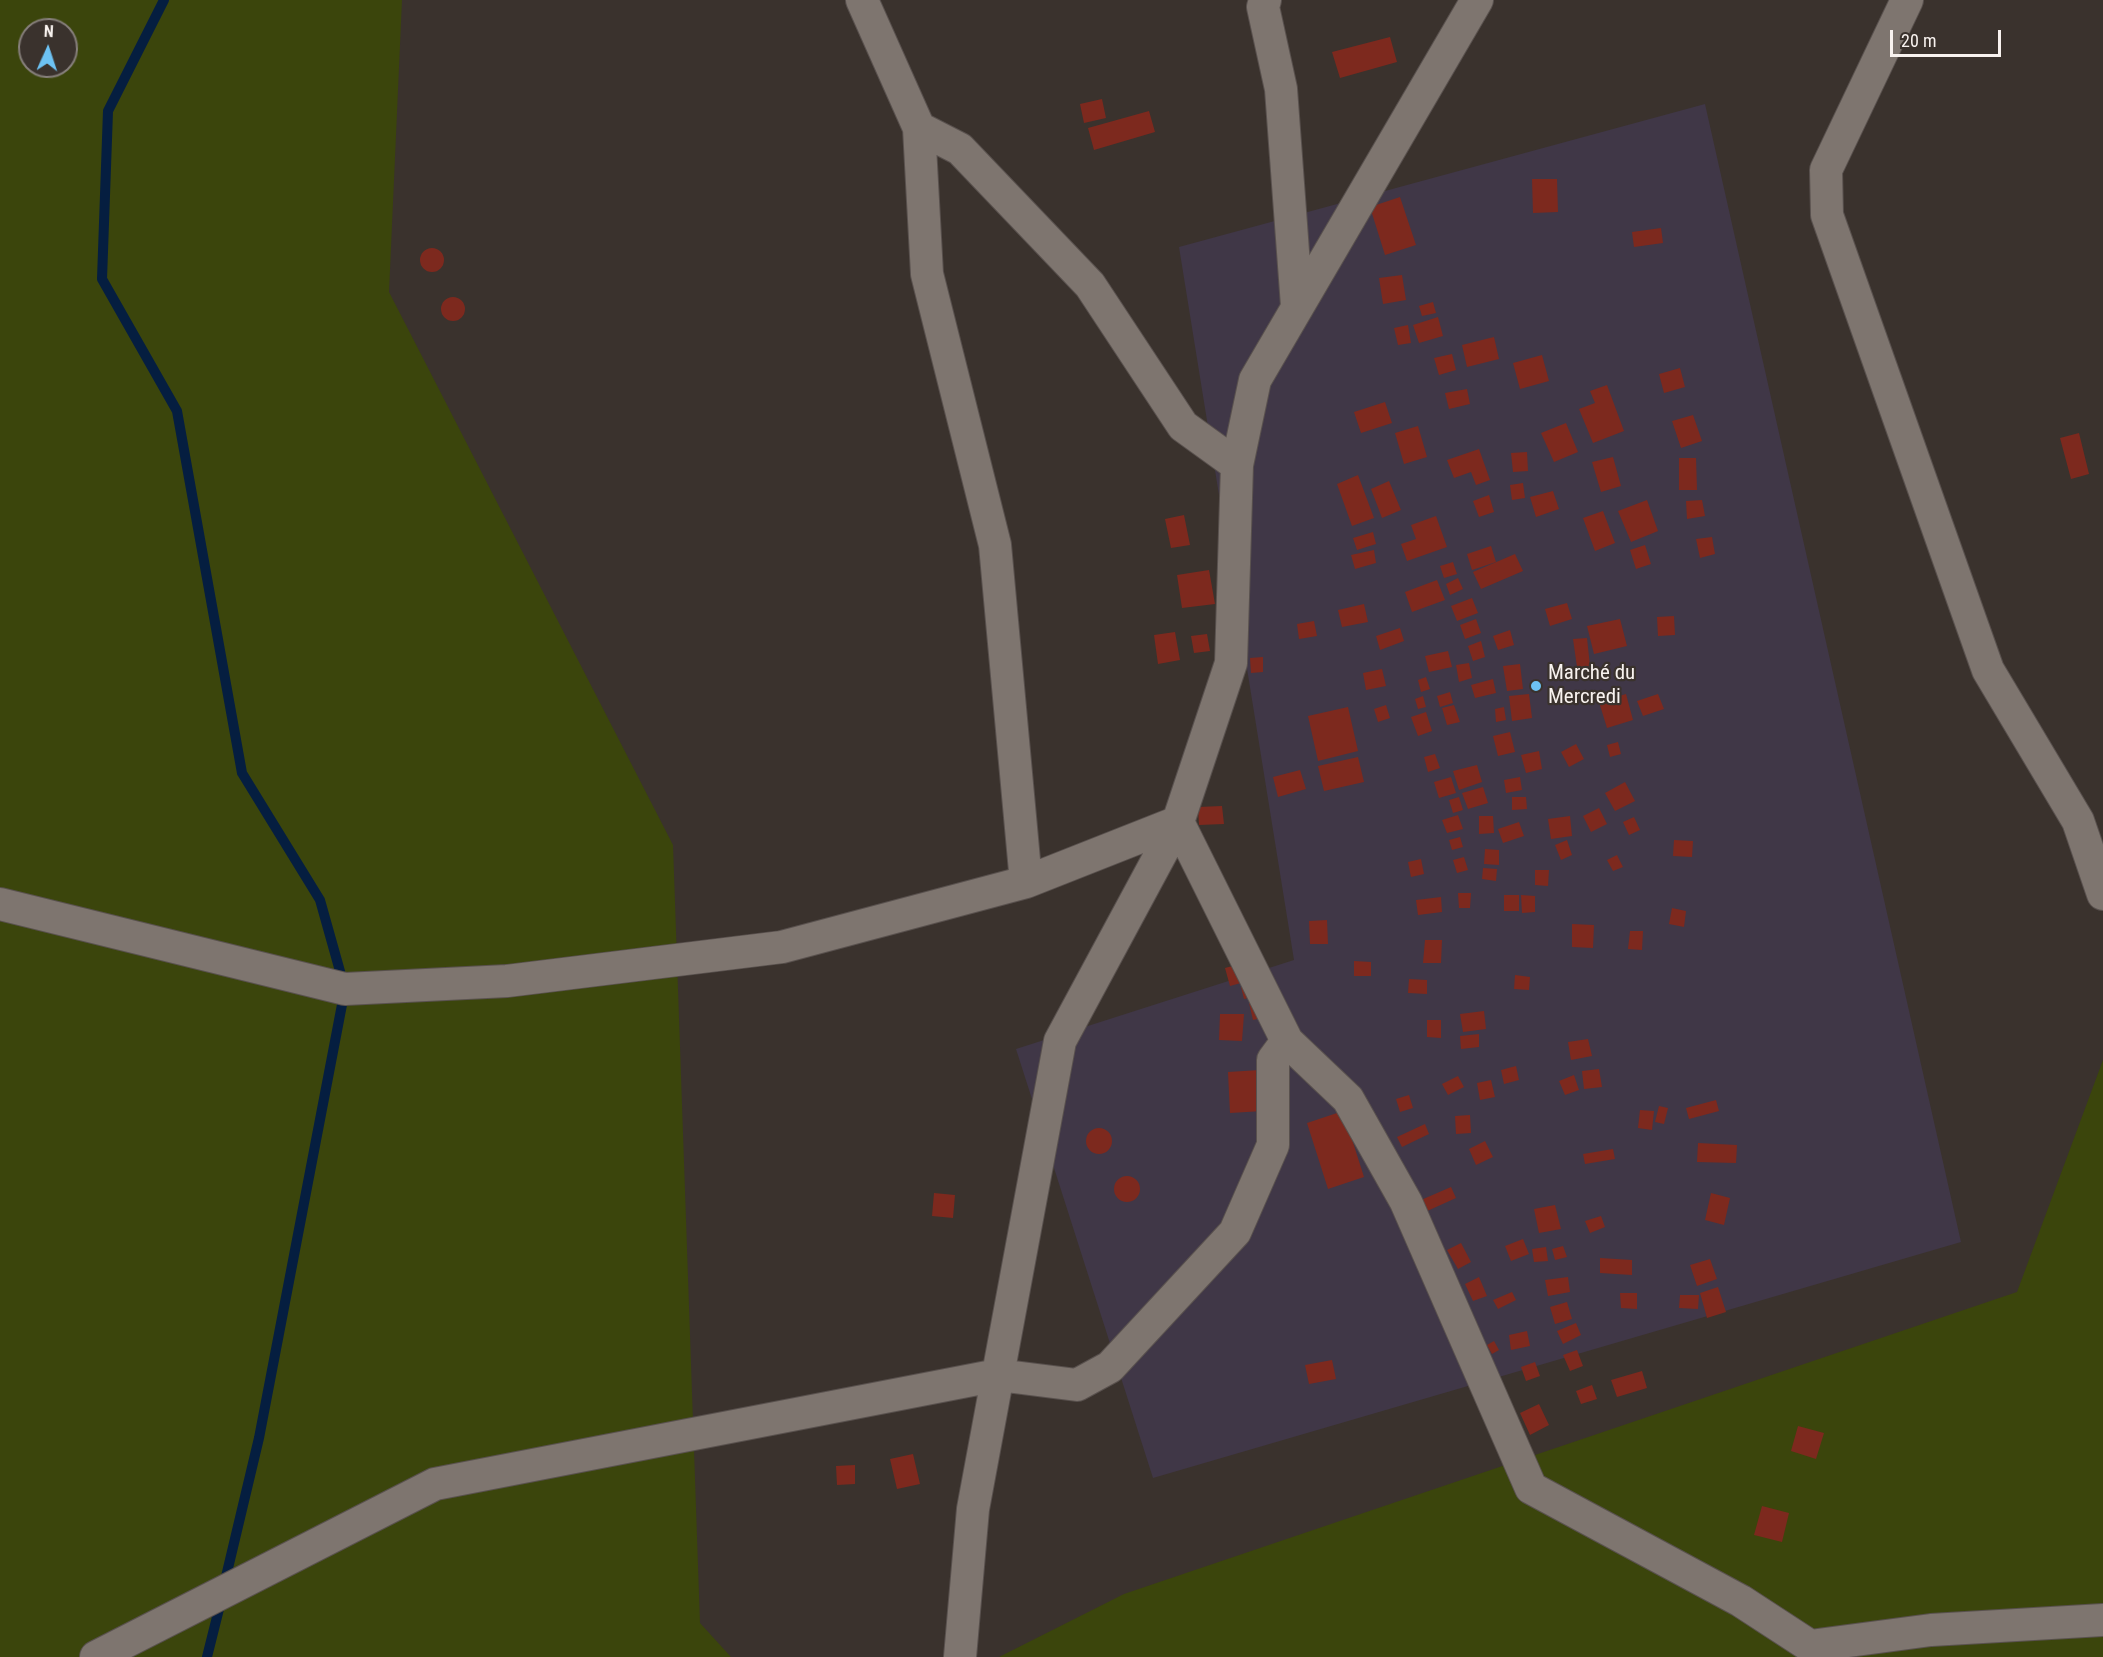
<!DOCTYPE html>
<meta charset="utf-8">
<style>
body{margin:0}
#map{position:relative;width:2103px;height:1657px;overflow:hidden;background:#3a322d;font-family:"Roboto Condensed",sans-serif}
canvas{display:block}
.north{position:absolute;left:18px;top:18px;width:60px;height:60px;box-sizing:border-box;background:#3a322d;border:2px solid #867f7b;border-radius:50%;rotate:3deg;font-size:16px;font-weight:700;line-height:24px;text-align:center;color:#f8f2ef}
.north::after{content:'';display:block;margin:auto;width:21px;height:27px;background:#6dc2f3;clip-path:polygon(50% 0,100% 100%,50% 72%,0 100%)}
.scale{position:absolute;left:1890px;top:30px;width:111px;height:27px;box-sizing:border-box;border:3px solid #f8f2ef;border-top:0;padding-left:8px;font-size:18px;line-height:21px;white-space:nowrap;color:#f8f2ef;-webkit-text-stroke:4px #3a322d;paint-order:stroke}
</style>
<div id="map">
<canvas width="2103" height="1657"></canvas>
<div class="north">N</div>
<div class="scale">20 m</div>
</div>
<script>
const g = document.querySelector('canvas').getContext('2d');
g.lineJoin = 'round';
function fill(path, color) {
  g.fillStyle = color;
  g.fill(path, 'evenodd');
}
function shape(rows) {
  const path = new Path2D();
  for (const r of rows) {
    if (r.length === 3) {
      path.moveTo(r[0] + r[2], r[1]);
      path.arc(r[0], r[1], r[2], 0, 2 * Math.PI);
      continue;
    }
    path.moveTo(r[0], r[1]);
    for (let i = 2; i < r.length; i += 2) path.lineTo(r[i], r[i + 1]);
  }
  return path;
}
function strokePath(path, color, width, dash) {
  g.strokeStyle = color;
  g.lineWidth = width;
  g.lineCap = dash ? 'butt' : 'round';
  g.setLineDash(dash || []);
  g.stroke(path);
}
function write(font, color, halo, rows, align = 'center') {
  g.font = font + ' "Roboto Condensed",sans-serif';
  g.lineWidth = 4.5;
  g.setLineDash([]);
  g.textBaseline = 'middle';
  g.strokeStyle = halo;
  g.fillStyle = color;
  for (const [text, x, y, turn = 0] of rows) {
    g.save();
    g.translate(x, y);
    g.rotate((+turn || 0) * Math.PI / 180);
    g.textAlign = isNaN(turn) ? turn : align;
    if (halo) g.strokeText(text, 0, 0);
    g.fillText(text, 0, 0);
    g.restore();
  }
}
fill(shape([
 [1705,104,1961,1242,1153,1478,1016,1049,1294,960,1179,247]
]), '#403747');
fill(shape([
 [0,0,402,0,389,292,673,845,700,1623,731,1657,0,1657],
 [30,30,66,30,66,66,30,66],
 [2103,1060,2103,1657,999,1657,1124,1594,2017,1292]
]), '#3b450c');
strokePath(shape([
 [164,0,108,111,102,279,177,411,242,773,320,900,345,989,259,1438,224,1585],
 [207,1657,221,1601]
]), '#051e40', 10);
fill(shape([
 [1390,37,1397,62,1340,78,1332,52],
 [1102,99,1106,118,1084,123,1080,104],
 [1149,111,1155,132,1094,150,1088,128],
 [1532,179,1557,179,1558,212,1533,213],
 [1400,197,1416,245,1385,255,1370,207],
 [1661,228,1663,243,1634,247,1632,232],
 [432,260,12],
 [1402,275,1406,300,1383,304,1379,278],
 [453,309,12],
 [1433,302,1436,313,1422,316,1419,306],
 [1438,317,1443,336,1419,343,1413,325],
 [1408,325,1411,343,1398,345,1394,328],
 [1494,337,1499,359,1467,367,1462,345],
 [1452,354,1456,370,1439,375,1434,358],
 [1542,355,1549,381,1520,389,1513,363],
 [1680,368,1685,387,1664,393,1659,374],
 [1607,385,1624,431,1593,443,1579,409,1595,403,1590,391],
 [1467,389,1470,404,1449,409,1445,393],
 [1385,402,1392,423,1361,433,1354,412],
 [1693,415,1702,441,1681,448,1672,421],
 [1566,423,1578,452,1554,462,1541,433],
 [1418,426,1427,457,1404,464,1395,433],
 [2079,433,2089,474,2071,479,2060,438],
 [1479,449,1490,480,1476,485,1471,472,1454,478,1447,460],
 [1527,452,1528,471,1513,472,1511,453],
 [1613,457,1621,486,1601,492,1592,462],
 [1679,458,1696,458,1697,490,1679,490],
 [1358,475,1374,518,1352,526,1337,484],
 [1389,481,1401,510,1382,518,1371,489],
 [1523,483,1525,498,1512,500,1510,485],
 [1553,491,1559,509,1536,517,1530,497],
 [1489,495,1494,512,1479,517,1473,501],
 [1647,500,1658,531,1631,542,1618,511],
 [1702,500,1705,516,1687,519,1686,501],
 [1603,511,1615,543,1595,551,1583,518],
 [1184,515,1190,545,1171,548,1165,519],
 [1436,516,1447,547,1407,561,1401,544,1416,539,1411,525],
 [1373,532,1376,544,1357,550,1353,538],
 [1712,537,1715,554,1700,558,1696,539],
 [1645,545,1651,564,1636,569,1630,550],
 [1491,546,1496,562,1472,570,1467,554],
 [1374,550,1376,563,1355,569,1351,555],
 [1515,554,1523,571,1481,589,1473,572],
 [1453,562,1457,574,1444,578,1440,566],
 [1209,570,1215,604,1182,608,1177,575],
 [1458,578,1463,589,1450,595,1446,584],
 [1437,580,1445,600,1412,612,1405,592],
 [1472,598,1478,613,1457,621,1451,606],
 [1567,603,1572,619,1550,626,1545,609],
 [1364,604,1368,622,1342,627,1338,610],
 [1674,616,1675,635,1658,636,1657,617],
 [1476,619,1481,633,1465,639,1460,625],
 [1620,619,1627,646,1594,654,1587,626],
 [1314,621,1317,636,1299,639,1297,624],
 [1400,628,1404,641,1380,650,1376,636],
 [1510,630,1514,645,1498,650,1493,636],
 [1175,632,1180,660,1158,664,1154,635],
 [1207,634,1210,651,1194,653,1191,636],
 [1587,638,1590,666,1577,667,1573,639],
 [1481,641,1485,657,1473,661,1468,646],
 [1448,651,1452,667,1429,672,1425,656],
 [1263,657,1263,672,1251,673,1250,658],
 [1469,663,1472,678,1459,682,1456,665],
 [1520,664,1523,689,1507,691,1503,666],
 [1382,669,1386,686,1366,690,1363,673],
 [1426,677,1430,689,1421,692,1418,680],
 [1493,679,1496,693,1475,698,1471,685],
 [1450,692,1453,703,1440,707,1437,696],
 [1529,694,1532,718,1512,721,1509,696],
 [1626,694,1633,720,1607,728,1599,702],
 [1658,694,1664,709,1643,716,1637,701],
 [1423,696,1426,707,1418,709,1415,699],
 [1386,705,1390,718,1378,722,1374,709],
 [1454,705,1460,722,1447,725,1442,708],
 [1348,707,1358,751,1318,761,1308,716],
 [1504,707,1506,720,1496,722,1495,709],
 [1426,712,1432,731,1418,736,1411,717],
 [1510,732,1515,752,1498,756,1493,736],
 [1618,742,1621,754,1610,757,1607,745],
 [1576,744,1584,759,1569,767,1561,752],
 [1539,751,1542,769,1526,773,1521,755],
 [1435,754,1440,768,1428,772,1424,757],
 [1358,757,1364,782,1324,791,1318,766],
 [1477,765,1482,782,1459,790,1453,771],
 [1300,770,1306,789,1278,797,1273,777],
 [1451,777,1456,793,1439,798,1434,782],
 [1520,777,1522,790,1506,793,1504,780],
 [1625,782,1635,801,1615,811,1605,793],
 [1483,787,1488,803,1468,809,1462,793],
 [1459,797,1463,810,1453,813,1449,800],
 [1512,797,1526,797,1527,809,1512,810],
 [1222,806,1224,824,1199,825,1198,807],
 [1599,808,1607,824,1591,832,1583,816],
 [1458,815,1463,829,1447,833,1442,820],
 [1479,816,1493,816,1494,833,1479,834],
 [1570,816,1572,836,1551,839,1548,819],
 [1634,817,1640,830,1629,835,1623,822],
 [1519,822,1524,836,1503,843,1498,829],
 [1460,837,1463,847,1452,850,1449,840],
 [1567,840,1572,855,1561,860,1555,845],
 [1674,840,1693,841,1692,857,1673,856],
 [1485,849,1499,850,1499,865,1484,864],
 [1617,855,1623,867,1613,871,1607,860],
 [1464,857,1468,870,1457,873,1453,860],
 [1421,859,1424,874,1411,877,1408,862],
 [1483,868,1497,869,1496,881,1482,879],
 [1535,870,1549,870,1548,886,1535,885],
 [1458,893,1471,893,1470,908,1459,908],
 [1504,895,1519,895,1519,911,1504,911],
 [1521,895,1535,896,1535,912,1522,913],
 [1441,897,1442,912,1418,915,1416,900],
 [1672,908,1686,911,1684,927,1669,924],
 [1327,920,1328,944,1310,944,1309,921],
 [1572,924,1594,925,1593,948,1572,947],
 [1630,931,1643,931,1642,950,1628,949],
 [1425,940,1442,940,1441,963,1423,963],
 [1354,961,1371,962,1371,976,1354,976],
 [1247,962,1252,980,1230,986,1225,968],
 [1515,975,1530,977,1529,990,1514,989],
 [1409,979,1427,980,1427,994,1408,993],
 [1253,985,1256,996,1244,999,1241,987],
 [1260,1000,1266,1017,1253,1020,1249,1003],
 [1484,1011,1486,1029,1463,1032,1460,1014],
 [1220,1014,1244,1014,1242,1041,1219,1040],
 [1427,1020,1441,1020,1441,1038,1427,1037],
 [1479,1034,1479,1047,1461,1049,1460,1036],
 [1588,1039,1592,1056,1571,1060,1568,1042],
 [1516,1066,1519,1080,1504,1084,1501,1070],
 [1599,1069,1602,1087,1584,1089,1582,1071],
 [1260,1070,1263,1111,1230,1113,1228,1072],
 [1574,1075,1579,1090,1565,1095,1559,1081],
 [1458,1076,1464,1087,1448,1095,1442,1084],
 [1491,1080,1495,1097,1480,1100,1477,1083],
 [1409,1095,1413,1108,1400,1112,1396,1099],
 [1716,1100,1719,1111,1689,1119,1686,1108],
 [1659,1106,1668,1108,1664,1124,1655,1122],
 [1640,1110,1654,1111,1652,1130,1638,1128],
 [1343,1111,1364,1177,1328,1189,1307,1123],
 [1470,1115,1471,1133,1456,1134,1455,1116],
 [1425,1124,1429,1134,1402,1147,1397,1137],
 [1099,1141,13],
 [1485,1141,1493,1157,1476,1165,1469,1149],
 [1698,1143,1737,1145,1736,1163,1697,1162],
 [1613,1149,1615,1159,1585,1164,1583,1154],
 [1127,1189,13],
 [1451,1187,1456,1198,1425,1212,1421,1200],
 [934,1193,955,1195,953,1218,932,1216],
 [1711,1193,1730,1198,1724,1225,1705,1220],
 [1555,1205,1561,1229,1539,1233,1534,1209],
 [1601,1216,1605,1227,1590,1233,1585,1221],
 [1523,1239,1529,1254,1511,1261,1505,1246],
 [1461,1243,1471,1262,1458,1269,1447,1250],
 [1563,1246,1567,1257,1555,1260,1552,1249],
 [1546,1247,1548,1261,1534,1262,1532,1249],
 [1600,1258,1632,1260,1632,1275,1600,1273],
 [1710,1259,1717,1279,1697,1286,1690,1265],
 [1479,1277,1487,1296,1473,1301,1465,1284],
 [1568,1277,1570,1292,1548,1296,1545,1280],
 [1718,1287,1726,1312,1707,1318,1700,1293],
 [1512,1292,1516,1300,1498,1309,1493,1300],
 [1620,1293,1637,1293,1637,1309,1621,1308],
 [1680,1295,1699,1295,1698,1309,1679,1308],
 [1567,1302,1572,1319,1555,1324,1550,1307],
 [1576,1323,1581,1335,1563,1344,1557,1331],
 [1527,1331,1530,1346,1511,1350,1509,1335],
 [1494,1341,1499,1350,1492,1354,1487,1345],
 [1577,1350,1583,1366,1570,1371,1563,1355],
 [1332,1360,1336,1379,1309,1384,1305,1365],
 [1535,1362,1540,1376,1526,1381,1521,1367],
 [1642,1371,1647,1388,1617,1397,1611,1380],
 [1592,1385,1597,1399,1581,1404,1576,1391],
 [1539,1404,1549,1425,1530,1435,1520,1413],
 [1798,1426,1824,1433,1816,1459,1791,1451],
 [913,1454,920,1484,897,1489,890,1459],
 [855,1465,855,1484,837,1485,836,1466],
 [1762,1506,1789,1513,1782,1542,1754,1535]
]), '#7d291e');
const street = shape([
 [862,0,919,128,927,274,995,545,1026,882],
 [1265,0,1263,7,1281,89,1297,306],
 [1907,0,1826,170,1827,215,1988,670,2078,821,2103,894],
 [919,128,960,149,1090,285,1183,426,1237,465],
 [0,904,345,989,507,981,782,947,1026,882,1178,822,1287,1041,1348,1099,1406,1202,1531,1488,1741,1601,1810,1646,1931,1630,2103,1620],
 [96,1657,435,1484,998,1375,1077,1385,1110,1367,1235,1232,1273,1145,1273,1060,1287,1041],
 [960,1657,973,1509,1060,1041,1178,822,1231,663,1237,465,1255,380,1477,0]
]);
strokePath(street, '#59514e', 34);
strokePath(street, '#7e756f', 32);
for (const [x, y, r, color] of [
 [1536,686,6,"#6dc2f3"]
]) {
  const dot = new Path2D();
  dot.arc(x, y, r, 0, 2 * Math.PI);
  g.fillStyle = color;
  g.fill(dot);
  strokePath(dot, '#3a322d', 2);
}
write('21px', '#f8f2ef', '#3a322d', [
 ["Marché du",1548,674],
 ["Mercredi",1548,698]
], 'left');
</script>
